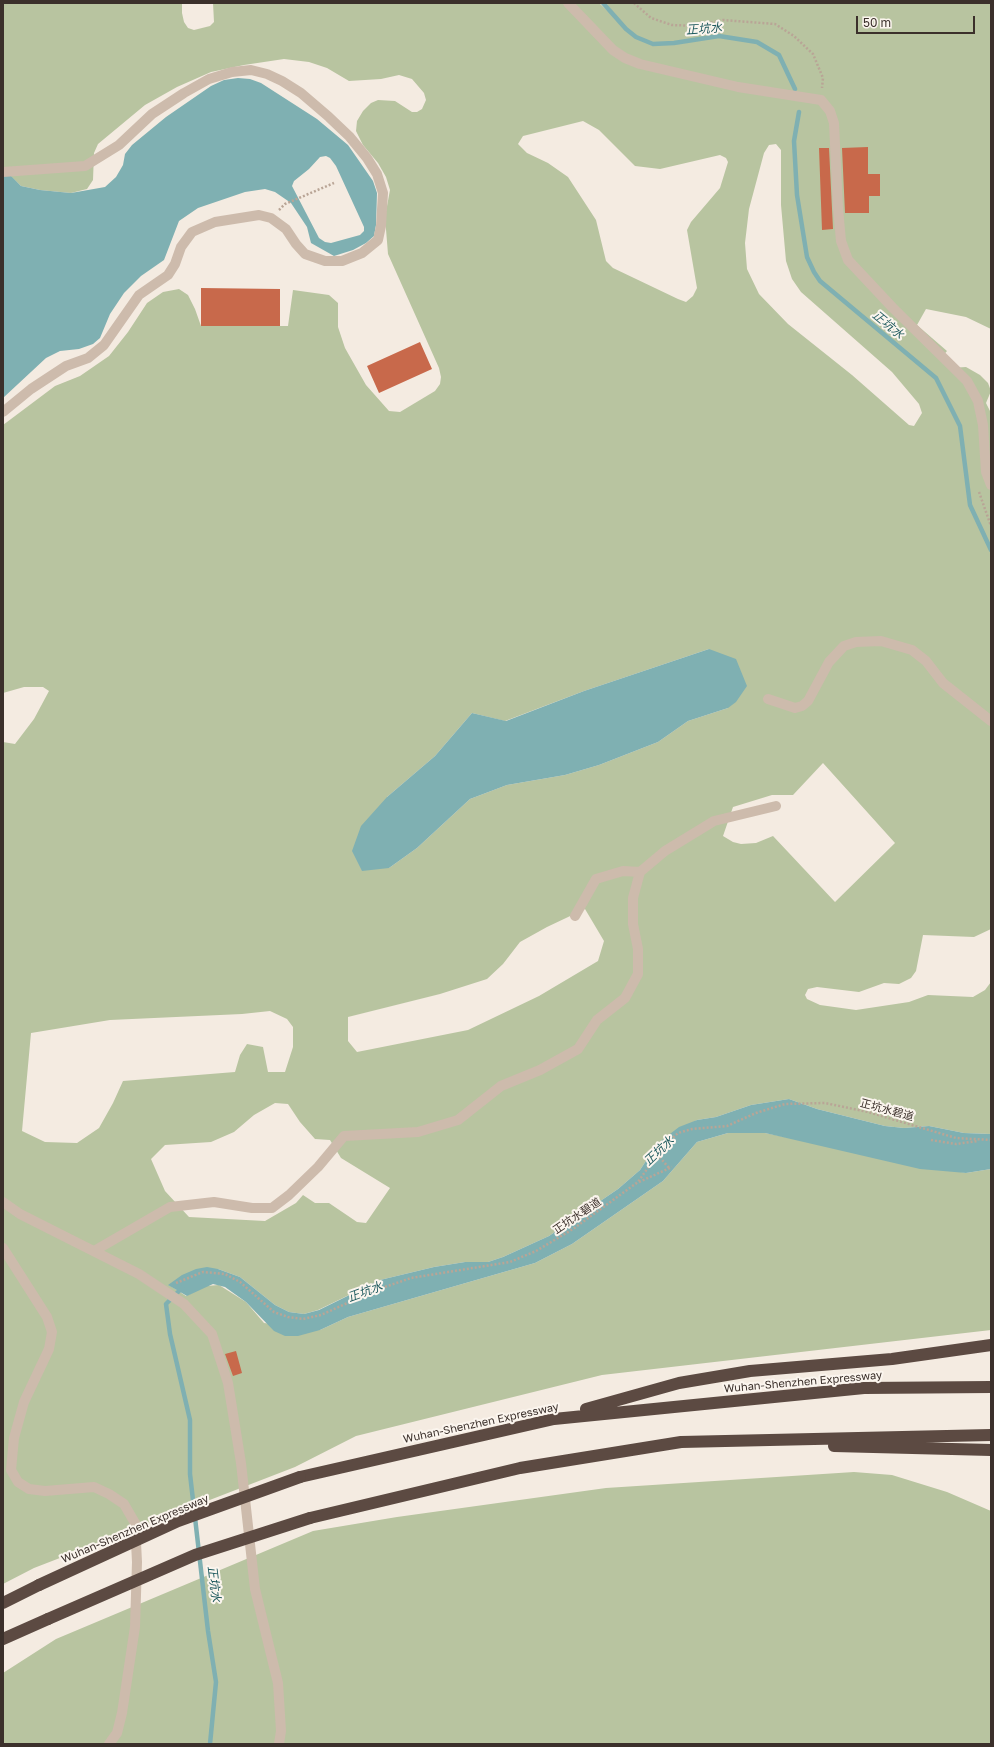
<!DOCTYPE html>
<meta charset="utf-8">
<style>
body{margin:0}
#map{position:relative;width:994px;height:1747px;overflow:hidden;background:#f4ebe1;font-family:"Golos Text",sans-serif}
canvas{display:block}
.frame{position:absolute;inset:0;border:4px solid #3b302b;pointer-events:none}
.scale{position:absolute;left:856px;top:16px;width:119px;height:18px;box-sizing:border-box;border:2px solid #3b302b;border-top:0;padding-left:5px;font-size:12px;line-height:14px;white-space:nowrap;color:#3b302b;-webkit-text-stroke:3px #fbf5ee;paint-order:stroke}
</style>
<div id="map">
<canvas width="994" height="1747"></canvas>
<div class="frame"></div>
<div class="scale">50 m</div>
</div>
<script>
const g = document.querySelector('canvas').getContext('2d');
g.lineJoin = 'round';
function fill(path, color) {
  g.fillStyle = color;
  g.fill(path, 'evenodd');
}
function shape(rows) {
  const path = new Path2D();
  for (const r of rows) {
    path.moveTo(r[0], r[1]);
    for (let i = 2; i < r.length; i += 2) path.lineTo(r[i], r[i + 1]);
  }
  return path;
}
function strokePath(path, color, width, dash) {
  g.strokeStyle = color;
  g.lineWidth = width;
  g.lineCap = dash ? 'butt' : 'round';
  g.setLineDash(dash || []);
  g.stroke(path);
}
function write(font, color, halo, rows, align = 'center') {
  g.font = font + ' "Golos Text","Noto Sans SC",sans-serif';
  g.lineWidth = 4;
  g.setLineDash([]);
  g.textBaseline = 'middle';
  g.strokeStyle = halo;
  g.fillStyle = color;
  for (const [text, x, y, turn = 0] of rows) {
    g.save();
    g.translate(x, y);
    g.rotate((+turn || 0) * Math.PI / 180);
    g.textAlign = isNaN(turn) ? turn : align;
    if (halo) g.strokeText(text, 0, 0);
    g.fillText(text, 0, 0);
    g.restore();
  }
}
fill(shape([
 [3,3,182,3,182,13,184,22,188,28,194,30,210,26,214,22,213,3,599,3,610,13,612,11,606,3,991,3,991,329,966,317,926,309,917,325,947,351,941,358,950,368,966,367,980,375,988,383,991,391,986,403,991,413,991,929,974,937,923,935,916,971,911,978,899,984,884,983,859,992,817,987,808,989,805,995,807,999,820,1005,856,1010,909,1002,928,995,973,997,985,990,991,982,991,1134,964,1133,929,1126,904,1128,885,1126,817,1109,789,1099,751,1105,716,1117,697,1120,657,1144,640,1170,618,1189,549,1236,503,1257,488,1262,465,1262,434,1267,380,1280,318,1310,304,1314,289,1312,275,1305,240,1277,218,1269,169,1285,186,1296,206,1286,219,1285,246,1302,264,1323,320,1330,348,1317,535,1263,572,1244,663,1181,697,1142,728,1133,765,1133,966,1173,991,1169,991,1330,602,1375,356,1436,295,1467,34,1568,3,1584,3,742,15,744,34,719,49,691,43,687,24,687,3,693,3,425,55,386,80,376,109,356,128,332,147,303,163,292,179,289,188,295,195,309,201,326,288,326,293,290,329,295,338,303,338,327,345,348,366,385,389,411,400,412,435,391,440,384,441,377,439,368,388,254,385,217,390,190,386,177,378,163,363,145,356,131,357,121,363,111,371,103,378,100,395,101,412,112,417,112,422,109,426,100,424,93,412,79,399,75,381,79,349,81,327,68,309,62,284,59,244,65,211,72,177,87,145,105,98,144,94,153,93,180,87,189,71,193,40,190,21,186,3,169],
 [583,121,599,130,635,166,660,169,720,155,726,158,728,162,720,188,691,222,687,230,697,288,693,296,686,302,678,299,613,268,606,261,596,220,568,177,548,163,527,153,518,144,523,136],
 [776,144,781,150,781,205,786,261,792,279,801,292,892,372,919,404,922,413,914,426,909,425,852,375,788,324,759,294,747,269,745,243,749,209,764,153,769,145],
 [709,649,728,708,688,721,658,742,599,765,565,775,507,785,470,799,417,848,389,868,387,797,435,756,472,713,505,721,584,691],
 [823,763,895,843,835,902,773,836,756,843,741,844,733,842,723,836,733,807,772,795,793,795],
 [585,909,604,941,598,961,539,996,468,1030,357,1052,348,1041,348,1017,440,994,487,979,503,964,520,942,547,927],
 [270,1011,287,1019,293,1027,293,1047,285,1072,268,1072,263,1047,247,1044,240,1055,235,1072,123,1081,113,1103,99,1128,77,1143,45,1142,22,1131,31,1033,110,1020,242,1014],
 [275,1103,288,1104,300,1122,315,1139,330,1140,341,1158,390,1188,366,1223,357,1222,329,1203,315,1203,303,1195,296,1203,265,1221,189,1217,165,1191,151,1159,165,1145,211,1142,234,1132,254,1115],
 [854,1472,892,1475,947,1492,991,1511,991,1744,3,1744,3,1673,56,1639,313,1531,397,1517,606,1488]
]), '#b8c4a0');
fill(shape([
 [238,78,250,79,261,83,317,119,348,145,373,181,377,193,376,225,374,236,366,243,353,250,334,256,311,243,307,227,291,203,275,192,265,189,245,192,198,208,179,221,164,260,141,276,124,293,110,314,100,338,93,344,79,349,60,351,46,358,3,398,3,173,8,173,21,186,40,190,71,193,105,187,116,177,123,165,125,154,132,145,166,117,211,86,224,80],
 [326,156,330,158,336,166,364,227,364,231,360,235,331,243,325,242,319,238,292,186,294,181,309,169,320,157],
 [709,649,736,659,747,686,736,702,728,708,688,721,658,742,599,765,565,775,507,785,470,799,417,848,389,868,362,871,352,851,361,826,387,797,435,756,472,713,506,721,584,691],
 [789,1099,817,1109,885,1126,904,1128,929,1126,964,1133,991,1134,991,1169,966,1173,920,1169,765,1133,728,1133,697,1142,663,1181,572,1244,535,1263,348,1317,320,1330,298,1336,285,1336,274,1331,246,1302,225,1287,213,1284,187,1296,168,1285,182,1275,196,1269,207,1267,218,1269,240,1277,275,1305,289,1312,304,1314,319,1310,380,1280,434,1267,465,1262,488,1262,503,1257,549,1236,618,1189,640,1170,657,1144,679,1127,697,1120,716,1117,751,1105]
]), '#7fb0b2');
strokePath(shape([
 [603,3,626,29,636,37,653,44,674,43,719,36,757,42,779,55,795,89],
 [799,112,794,141,797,195,807,257,814,272,820,281,936,378,960,426,970,505,991,550],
 [182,1288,166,1304,170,1334,190,1420,190,1474,208,1631,216,1682,210,1744]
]), '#7fb0b2', 4.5);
fill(shape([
 [868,147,868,174,880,174,880,196,869,196,869,213,845,213,842,148],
 [819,148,829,148,833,229,822,230],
 [201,288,280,289,280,326,201,326],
 [420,342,432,369,379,393,367,366],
 [236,1351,242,1373,233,1376,225,1354]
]), '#c8694b');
strokePath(shape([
 [634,3,651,18,672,25,697,26,723,20,775,24,794,36,813,54,823,78,822,88],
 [279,210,285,204,334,183],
 [979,492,991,526],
 [931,1140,956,1144,978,1141],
 [657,1154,669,1168],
 [639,1182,672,1167],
 [176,1283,203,1272,225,1274,240,1282,274,1312,288,1317,303,1319,321,1315,376,1290,411,1278,510,1262,536,1251,573,1229,638,1182,661,1149,678,1133,692,1129,727,1126,756,1113,785,1104,825,1103,868,1112,956,1138,991,1140]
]), '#b9a596', 2.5, [2, 2]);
strokePath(shape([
 [568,3,613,50,625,58,640,64,738,87,821,100,830,111,834,123,838,208,841,241,848,260,893,308,967,381,978,401,983,425,986,472,991,485],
 [3,172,85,166,119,145,152,114,184,93,209,79,232,72,251,70,267,74,282,81,301,93,329,117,349,136,367,158,377,174,383,193,381,226,378,240,362,253,342,261,325,261,305,254,296,244,286,229,271,218,259,215,215,222,192,232,181,247,175,264,168,275,139,295,104,345,88,358,66,366,31,389,3,412],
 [768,699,795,708,802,706,808,701,829,662,844,646,856,642,881,641,912,650,926,661,943,683,991,721],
 [575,916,596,879,623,871,640,872],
 [3,1202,20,1214,139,1274,184,1304,212,1334,228,1383,241,1463,255,1589,278,1683,281,1731,279,1744],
 [3,1248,47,1317,52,1332,49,1349,24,1402,14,1438,11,1470,18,1482,29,1489,45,1491,94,1487,109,1494,124,1504,135,1523,137,1562,135,1627,122,1713,117,1733,109,1744],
 [94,1251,170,1207,214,1202,252,1208,272,1208,289,1195,318,1167,344,1136,418,1132,458,1120,501,1086,540,1070,578,1049,597,1020,625,998,638,974,638,949,633,924,633,898,640,872,665,851,714,821,776,806]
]), '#cdbbac', 10);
strokePath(shape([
 [586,1409,679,1383,750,1371,892,1359,991,1345],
 [834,1446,991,1450],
 [300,1477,554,1419,864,1388,991,1387],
 [310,1518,520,1468,681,1442,991,1435],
 [3,1603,39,1585],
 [3,1639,48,1619]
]), '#5c4a42', 12);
strokePath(shape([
 [39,1585,178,1521,300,1477],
 [48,1619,195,1555,310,1518]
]), '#5c4a42', 12);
write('11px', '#3b302b', '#fbf5ee', [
 ["正坑水碧道",887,1110,15],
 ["正坑水碧道",577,1216,-34],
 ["Wuhan-Shenzhen Expressway",803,1382,-5],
 ["Wuhan-Shenzhen Expressway",481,1423,-12],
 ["Wuhan-Shenzhen Expressway",135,1529,-23]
]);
write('italic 12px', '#1f5a5e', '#fbf5ee', [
 ["正坑水",704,29,-4],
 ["正坑水",888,325,40],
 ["正坑水",659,1151,-43],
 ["正坑水",365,1292,-20],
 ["正坑水",214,1584,83]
]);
</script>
